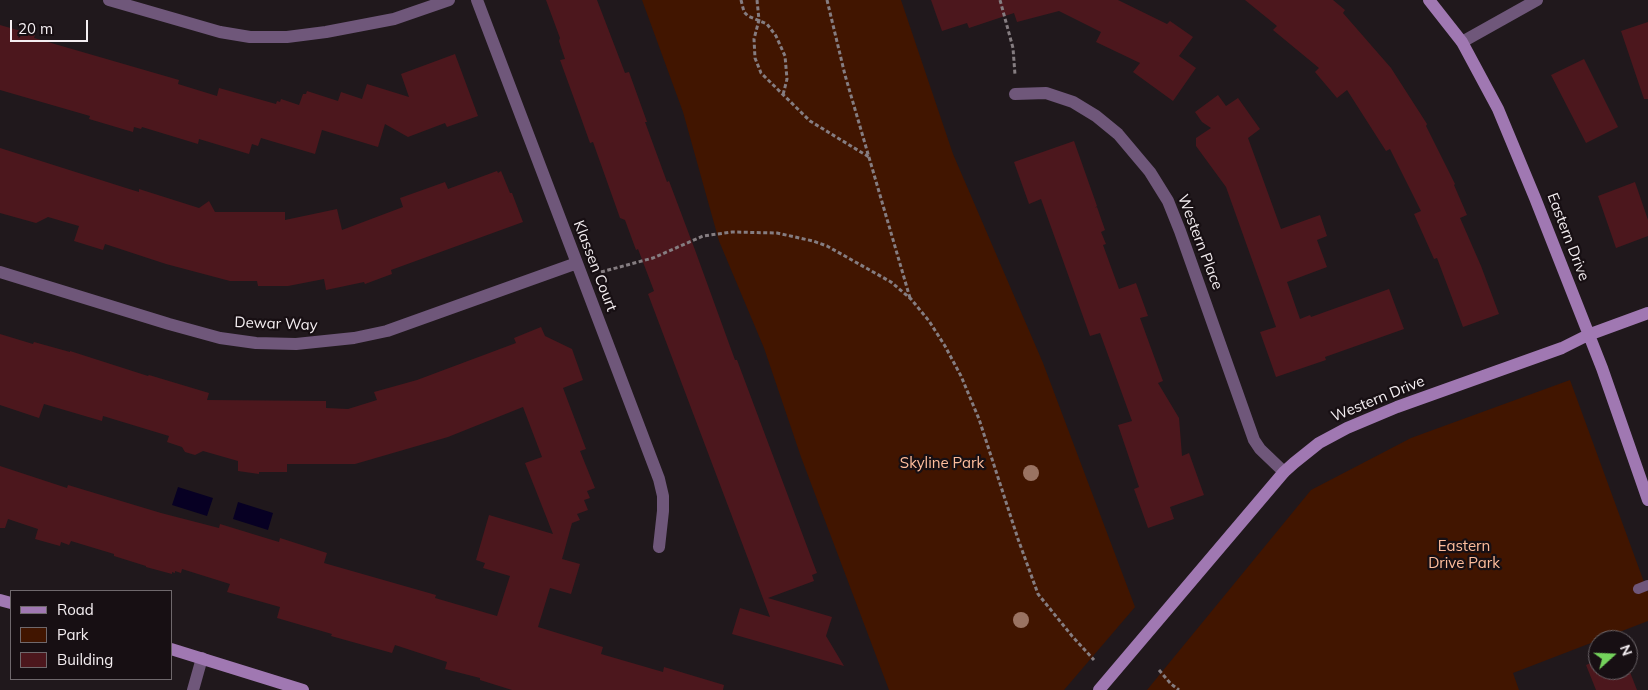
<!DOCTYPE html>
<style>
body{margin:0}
#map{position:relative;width:1648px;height:690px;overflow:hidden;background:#20181c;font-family:Mulish,sans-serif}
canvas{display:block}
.legend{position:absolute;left:10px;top:590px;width:162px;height:90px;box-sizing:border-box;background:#170f13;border:1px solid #6f686c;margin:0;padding:6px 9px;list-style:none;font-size:15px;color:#f4eef1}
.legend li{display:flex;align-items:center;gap:10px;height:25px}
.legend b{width:25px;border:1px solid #6f686c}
.north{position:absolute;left:1588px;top:630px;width:50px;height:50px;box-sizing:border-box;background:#170f13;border:1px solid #6f686c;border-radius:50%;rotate:70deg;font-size:14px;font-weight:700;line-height:20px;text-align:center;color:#f4eef1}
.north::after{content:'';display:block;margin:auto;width:18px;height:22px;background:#74d25c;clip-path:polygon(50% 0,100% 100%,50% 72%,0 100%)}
.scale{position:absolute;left:10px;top:20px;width:78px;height:22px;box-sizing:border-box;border:2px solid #f4eef1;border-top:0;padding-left:6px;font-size:15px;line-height:18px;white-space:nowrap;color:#f4eef1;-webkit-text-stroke:4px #170f13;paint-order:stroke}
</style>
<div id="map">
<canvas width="1648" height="690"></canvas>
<ul class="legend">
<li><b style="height:6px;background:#a078b2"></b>Road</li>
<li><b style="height:14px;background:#411500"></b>Park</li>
<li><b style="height:14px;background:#4c171d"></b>Building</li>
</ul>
<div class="north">N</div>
<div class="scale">20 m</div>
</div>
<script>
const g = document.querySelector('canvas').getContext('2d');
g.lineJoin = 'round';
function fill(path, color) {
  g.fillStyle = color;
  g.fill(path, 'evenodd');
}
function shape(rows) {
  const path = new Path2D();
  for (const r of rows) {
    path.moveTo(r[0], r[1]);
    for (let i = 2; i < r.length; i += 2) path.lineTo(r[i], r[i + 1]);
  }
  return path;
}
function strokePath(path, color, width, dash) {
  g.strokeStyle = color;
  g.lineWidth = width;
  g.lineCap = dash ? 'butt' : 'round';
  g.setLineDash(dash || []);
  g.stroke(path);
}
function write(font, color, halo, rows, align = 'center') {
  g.font = font + ' Mulish,sans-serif';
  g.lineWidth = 4.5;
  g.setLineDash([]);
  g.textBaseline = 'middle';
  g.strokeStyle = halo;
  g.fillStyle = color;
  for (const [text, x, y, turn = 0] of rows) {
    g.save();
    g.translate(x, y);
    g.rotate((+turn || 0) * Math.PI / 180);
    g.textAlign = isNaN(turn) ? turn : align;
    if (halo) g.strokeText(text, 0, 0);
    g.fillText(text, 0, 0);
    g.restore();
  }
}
fill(shape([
 [642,0,901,0,953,154,1043,363,1135,607,1064,690,889,690,801,457,764,348,719,241,683,112],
 [1570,380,1648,593,1648,621,1513,673,1519,690,1147,690,1311,490,1411,438]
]), '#411500');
fill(shape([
 [178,487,213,498,207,516,172,505],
 [238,502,273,513,268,530,233,519]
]), '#070023');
fill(shape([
 [546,0,597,0,625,73,629,72,647,122,645,122,667,182,669,181,695,250,735,360,737,360,817,573,812,575,814,581,768,598,832,617,826,636,844,666,732,634,740,608,770,617,648,294,654,291,638,249,636,250,625,220,620,218,593,142,590,143,580,115,560,60,565,59,559,41,560,38],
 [931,0,1118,0,1167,24,1170,21,1193,37,1179,56,1196,68,1173,101,1133,72,1140,63,1096,42,1101,32,1059,11,1017,22,1014,13,969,28,967,23,942,31],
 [1245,0,1333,0,1345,10,1343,13,1391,68,1427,124,1426,126,1455,184,1454,185,1467,215,1460,218,1481,266,1499,314,1463,327,1437,258,1434,259,1414,214,1421,211,1390,149,1386,151,1347,90,1337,98,1315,72,1319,68,1273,30,1277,26],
 [1648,22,1648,99,1644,99,1621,31],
 [0,25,35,35,34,38,179,80,178,84,217,96,219,88,276,104,277,101,280,102,281,99,299,105,303,94,306,94,307,91,338,101,341,92,362,99,367,84,409,97,401,74,455,54,478,116,447,127,445,123,408,137,385,124,378,147,322,130,315,154,261,138,258,146,252,144,249,154,199,139,198,144,142,127,141,129,134,127,133,132,89,119,90,116,0,90],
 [1584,59,1618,127,1586,143,1551,75],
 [1218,95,1226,106,1238,98,1260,129,1248,138,1281,229,1320,215,1327,236,1317,240,1327,267,1287,282,1300,319,1310,315,1311,317,1389,289,1404,329,1325,357,1326,360,1276,377,1260,332,1276,327,1226,187,1196,146,1196,138,1211,128,1202,122,1195,112],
 [1074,141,1097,206,1095,208,1097,207,1105,230,1101,232,1106,244,1103,245,1119,289,1136,283,1148,316,1140,318,1163,381,1158,383,1179,418,1182,456,1189,453,1204,495,1170,507,1174,519,1148,528,1134,489,1139,487,1118,425,1132,421,1100,333,1090,336,1041,199,1029,204,1014,162],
 [0,148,126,188,139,192,139,189,199,208,209,201,215,212,285,212,285,220,337,209,342,230,403,207,400,198,445,182,448,189,497,171,498,173,501,171,510,193,512,193,523,222,391,270,392,274,365,284,364,282,326,290,324,279,288,286,258,286,257,281,230,281,166,264,105,244,103,250,74,241,79,226,48,217,36,223,0,213],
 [1635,182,1648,220,1648,236,1616,248,1598,196],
 [541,327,545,336,572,349,583,380,563,388,586,449,580,451,595,488,587,491,590,498,584,500,588,510,577,514,580,520,572,523,562,559,580,564,571,594,550,588,538,627,603,647,601,654,663,672,664,667,724,685,723,690,512,690,480,680,480,678,445,669,447,662,395,645,392,653,331,636,332,634,277,618,280,607,227,592,230,584,182,569,181,573,175,571,175,573,172,572,172,574,146,567,146,566,114,556,114,554,71,541,69,545,61,542,60,546,35,539,38,529,8,519,5,528,0,528,0,466,67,488,68,485,161,513,219,528,220,524,279,542,280,538,327,553,324,563,436,595,435,598,497,616,510,576,483,568,485,563,476,560,489,515,553,534,525,463,542,457,523,407,448,437,355,464,287,464,287,472,259,472,259,474,238,471,238,461,203,451,195,455,185,452,182,447,167,442,169,436,103,416,102,421,44,404,39,418,0,405,0,334,33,344,34,342,70,352,70,351,148,376,149,375,209,393,207,400,326,401,326,408,348,409,377,400,374,392,417,380,516,343,514,338],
 [1598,660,1598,670,1628,670,1628,667,1637,690,1596,690,1586,665]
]), '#4c171d');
strokePath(shape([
 [741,0,744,12,748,16,767,24,776,36,785,56,787,79,783,95],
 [757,0,759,20,754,39,755,58,761,73,810,121,869,157],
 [827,0,845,75,910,298],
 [1000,0,1013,48,1015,75],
 [601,272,653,258,703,236,732,232,777,233,813,241,827,246,891,282,911,299,929,321,945,346,961,376,979,419,1018,539,1038,594,1072,636,1094,660],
 [1159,670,1171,684,1179,690]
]), '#857d81', 3, [4, 2.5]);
strokePath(shape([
 [1638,589,1648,585]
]), '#6f577a', 10);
strokePath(shape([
 [109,0,220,32,250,37,287,37,326,32,394,19,449,0],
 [477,0,659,479,663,496,663,511,659,547],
 [1462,42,1537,0],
 [1015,94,1046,93,1073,102,1096,116,1118,134,1150,172,1168,201,1180,231,1254,440,1260,449,1284,472],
 [0,272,169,324,220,338,256,343,296,344,354,338,387,331,577,263],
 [193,690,202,658]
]), '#6f577a', 12);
strokePath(shape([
 [1429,0,1462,42,1498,109,1535,198,1602,368,1648,500],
 [0,600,11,603],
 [171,649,303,690],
 [1099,690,1284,472,1294,463,1319,443,1347,428,1397,407,1562,348,1588,335,1648,313]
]), '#a078b2', 12);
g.fillStyle = '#9a7362';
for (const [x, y] of [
 [1031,473],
 [1021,620]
]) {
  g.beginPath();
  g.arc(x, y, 8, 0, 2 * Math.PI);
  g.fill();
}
write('15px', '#f4eef1', '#170f13', [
 ["Eastern Drive",1568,237,69],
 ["Western Place",1200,242,69],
 ["Klassen Court",595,266,69],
 ["Dewar Way",276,324,2],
 ["Western Drive",1378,399,-22]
]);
write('15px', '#febd9c', '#170f13', [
 ["Skyline Park",942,463],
 ["Eastern",1464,546],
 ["Drive Park",1464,563]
]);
</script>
